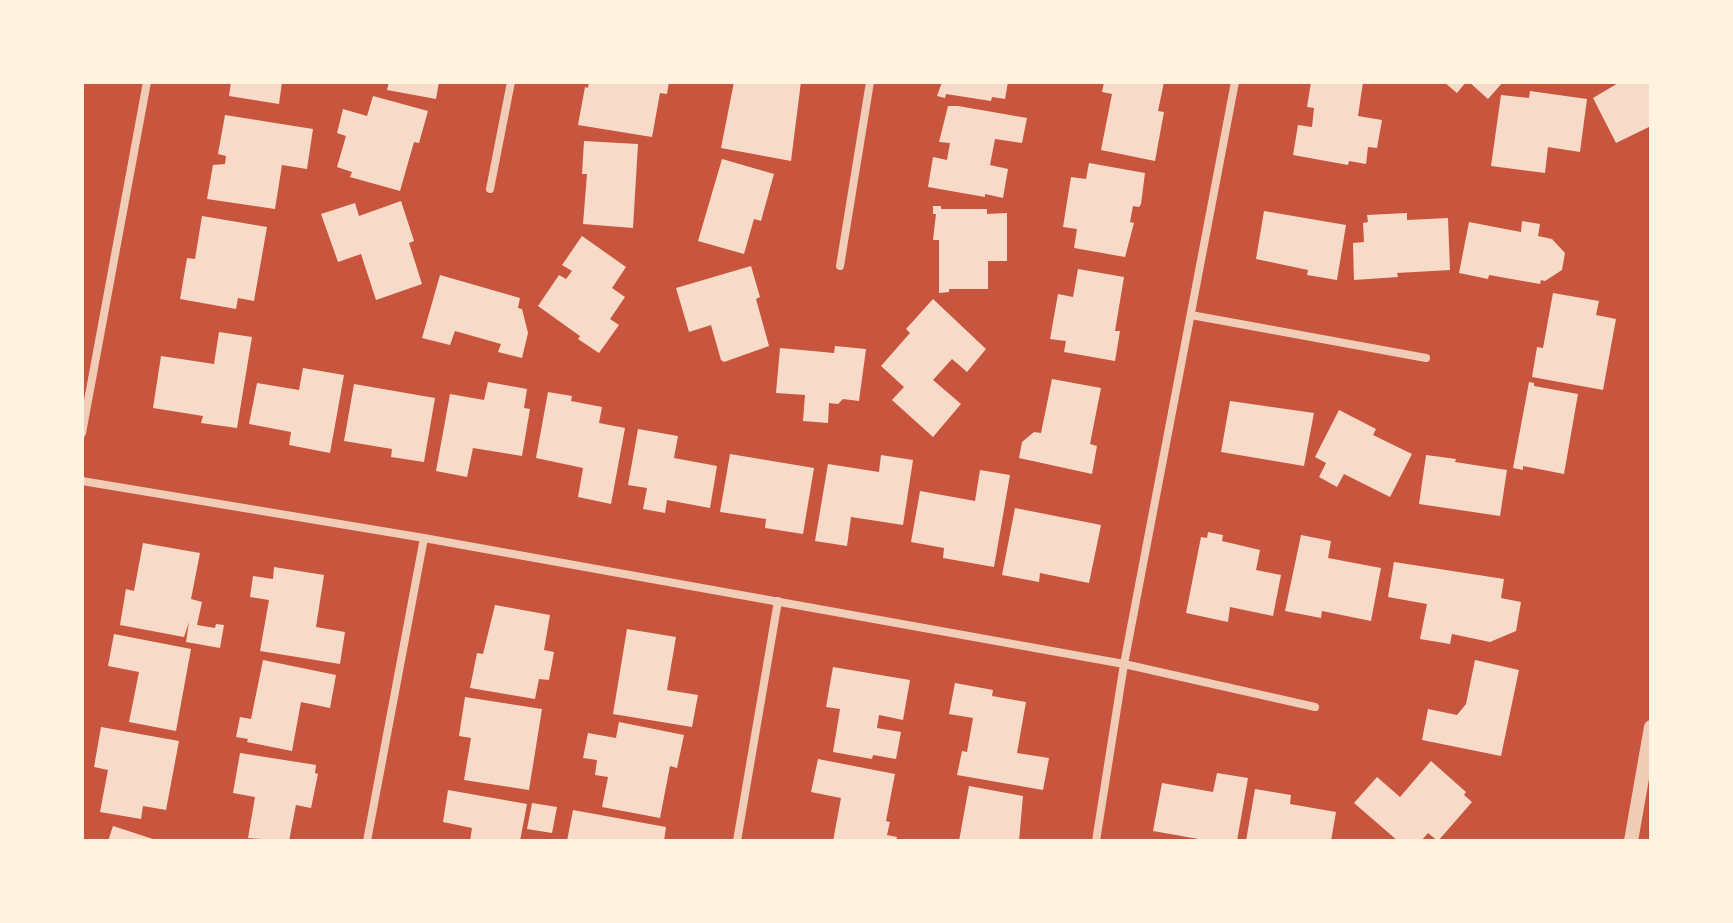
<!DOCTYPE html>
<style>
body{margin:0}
#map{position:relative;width:1733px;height:923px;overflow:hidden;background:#c8553d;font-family:"DM Sans",sans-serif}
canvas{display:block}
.frame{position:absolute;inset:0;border:84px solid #fff3e0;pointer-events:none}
</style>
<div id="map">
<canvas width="1733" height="923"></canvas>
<div class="frame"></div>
</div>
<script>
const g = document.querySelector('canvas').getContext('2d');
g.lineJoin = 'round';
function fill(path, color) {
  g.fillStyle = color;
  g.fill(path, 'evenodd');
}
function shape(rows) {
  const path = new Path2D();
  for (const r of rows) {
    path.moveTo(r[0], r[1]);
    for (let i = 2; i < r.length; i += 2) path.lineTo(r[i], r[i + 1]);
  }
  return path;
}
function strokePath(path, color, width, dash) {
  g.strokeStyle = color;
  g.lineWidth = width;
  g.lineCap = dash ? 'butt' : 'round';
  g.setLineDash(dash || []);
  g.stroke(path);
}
fill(shape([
 [231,82,282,82,279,104,229,96],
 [389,82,439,82,436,99,387,90],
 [589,82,669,82,667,94,660,93,652,137,578,125,585,87,588,88],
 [734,82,801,82,791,161,721,148],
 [942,82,1008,82,1005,99,992,97,991,101,946,94,945,98,937,96],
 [1104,82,1164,82,1158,111,1164,112,1155,161,1101,150,1112,94,1102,92],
 [1311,82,1363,82,1358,116,1382,120,1377,148,1368,147,1366,164,1349,161,1348,165,1293,155,1298,125,1312,127,1314,108,1307,107],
 [1444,82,1466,82,1457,93],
 [1469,82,1503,82,1488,99],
 [1620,82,1651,82,1651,126,1616,143,1593,98],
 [1530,91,1587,99,1580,152,1548,147,1545,173,1491,166,1501,95,1529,98],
 [373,96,428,111,419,143,414,142,400,191,350,177,352,172,337,167,346,136,337,133,343,109,367,116],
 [948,106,958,106,1027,118,1022,143,995,139,990,165,1008,169,1003,198,985,194,985,197,928,187,933,157,947,160,950,143,939,142],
 [225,115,313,129,307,169,282,165,275,209,207,199,213,165,225,164,226,156,218,154],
 [584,141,638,144,633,228,583,224,587,174,582,174],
 [722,159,774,174,761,221,754,219,744,254,698,241],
 [1089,163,1145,173,1141,204,1139,207,1133,206,1130,222,1134,223,1125,257,1074,248,1077,229,1063,227,1071,177,1086,179],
 [401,201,414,241,409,243,422,284,376,300,361,254,338,262,321,214,355,203,359,216],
 [933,206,941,206,941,209,987,209,987,214,1007,213,1007,261,988,261,988,289,949,289,949,292,939,293,939,240,933,240,936,214,933,214],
 [1264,211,1346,225,1337,280,1307,275,1308,270,1256,259],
 [1407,213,1407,220,1448,218,1450,270,1397,273,1398,277,1354,280,1353,243,1364,242,1363,223,1368,222,1367,215],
 [202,216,267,227,254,301,238,298,236,309,180,299,187,258,195,259],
 [1522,221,1540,224,1538,236,1552,239,1565,253,1562,270,1545,281,1541,280,1540,284,1489,275,1488,279,1459,273,1469,222,1521,232],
 [582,236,626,267,612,288,625,297,610,319,619,325,599,353,578,339,580,336,538,306,559,275,566,279,572,271,562,265],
 [751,266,760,297,756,299,769,346,724,362,721,360,711,325,689,332,676,288],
 [1078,269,1124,277,1115,331,1120,331,1115,361,1064,352,1066,341,1050,339,1058,294,1073,297],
 [440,275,520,298,518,308,522,309,528,333,522,358,498,352,501,344,455,331,450,345,422,338],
 [1553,293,1599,301,1596,315,1616,319,1603,390,1532,377,1537,347,1543,348],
 [933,299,986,349,967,372,952,359,933,380,961,404,933,437,892,400,904,387,881,366,910,333,906,329],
 [219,332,252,337,237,428,201,423,203,416,153,408,161,356,214,364],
 [835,346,866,349,859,401,843,399,838,404,829,403,828,423,803,421,805,395,776,393,780,348,834,353],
 [303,368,344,375,330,453,289,445,291,432,249,424,257,383,299,390],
 [1052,379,1101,388,1090,444,1097,446,1092,474,1019,458,1022,442,1034,432,1041,433],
 [488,382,527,389,524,408,530,409,522,456,473,448,467,477,436,471,450,394,484,400],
 [1529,382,1534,383,1534,386,1578,394,1564,474,1523,466,1523,470,1513,468],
 [354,384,435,398,424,462,391,457,392,449,344,441],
 [548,392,572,396,571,401,602,407,599,423,625,428,611,504,578,497,583,468,536,458],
 [1230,401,1314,413,1304,466,1221,452],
 [1339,410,1376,429,1373,435,1412,454,1390,497,1344,474,1337,487,1319,477,1326,463,1315,457],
 [638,429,678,436,674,458,717,466,710,508,667,500,665,513,643,509,647,488,628,485],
 [730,454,814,468,803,534,765,528,766,519,720,512],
 [881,455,913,460,903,525,851,517,847,546,815,541,828,464,879,472],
 [1426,455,1456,459,1455,462,1507,470,1500,516,1419,504],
 [980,470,1010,475,994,567,943,558,944,548,911,542,920,491,975,501],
 [1015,508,1101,525,1089,583,1040,573,1039,582,1002,575],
 [1208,532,1223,535,1222,541,1260,550,1256,570,1281,575,1273,616,1230,607,1228,622,1186,613,1201,537,1207,538],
 [1301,535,1331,541,1328,558,1381,568,1371,621,1322,611,1321,618,1285,611],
 [143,543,200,553,191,599,202,602,197,625,215,628,216,624,224,625,220,648,186,642,189,622,184,637,120,625,126,589,134,591],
 [1394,562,1504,579,1501,598,1521,602,1516,631,1490,642,1452,634,1450,644,1420,639,1427,604,1388,597],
 [274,567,324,575,316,627,345,632,340,664,260,651,269,600,250,597,253,576,273,579],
 [495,605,550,615,544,650,554,652,549,680,539,679,535,699,470,688,477,653,483,654],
 [627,629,676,637,667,690,698,695,692,727,613,714],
 [114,634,191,649,176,731,129,722,139,672,108,666],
 [263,660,336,675,330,708,301,702,292,751,247,742,248,739,236,737,240,717,251,719],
 [1475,660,1519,670,1501,756,1422,740,1428,709,1457,715,1466,704],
 [833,667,910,680,903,720,879,715,877,728,901,732,896,759,873,755,872,759,833,752,840,709,826,707],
 [955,683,993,690,992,696,1026,702,1017,753,1049,758,1043,790,957,775,962,751,967,752,973,718,949,714],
 [465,697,542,709,529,790,464,780,471,738,459,736],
 [619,722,684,735,677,768,670,766,660,818,602,807,608,777,595,775,597,760,583,758,588,733,616,738],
 [101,727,179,741,166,810,143,806,141,819,100,812,108,770,94,767],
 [240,753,316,765,315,773,318,774,311,808,296,805,289,841,248,838,255,797,233,793],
 [818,759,895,774,886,821,890,822,887,835,897,837,896,841,833,841,841,798,811,792],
 [1431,761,1466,792,1464,795,1472,802,1438,841,1428,833,1421,841,1398,841,1354,803,1377,777,1400,797],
 [1217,773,1248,778,1237,841,1210,841,1153,831,1162,783,1213,792],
 [969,786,1023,796,1019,841,959,841],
 [1255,789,1291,795,1290,804,1336,812,1331,841,1246,841],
 [448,790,527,804,520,841,470,841,472,828,443,822],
 [532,803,557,807,552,833,527,829],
 [573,810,666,827,664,841,567,841],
 [113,826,156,840,156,841,108,841]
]), '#f7dbc8');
strokePath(shape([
 [490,189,511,82],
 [840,266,870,82],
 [1191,315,1426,358],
 [82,433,147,82],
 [82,481,424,538,1124,664,1315,707],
 [367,841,424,538],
 [737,841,778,601],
 [1096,841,1124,664,1235,82]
]), '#f1ccb7', 8);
strokePath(shape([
 [1631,841,1651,727]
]), '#f1ccb7', 14);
</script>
